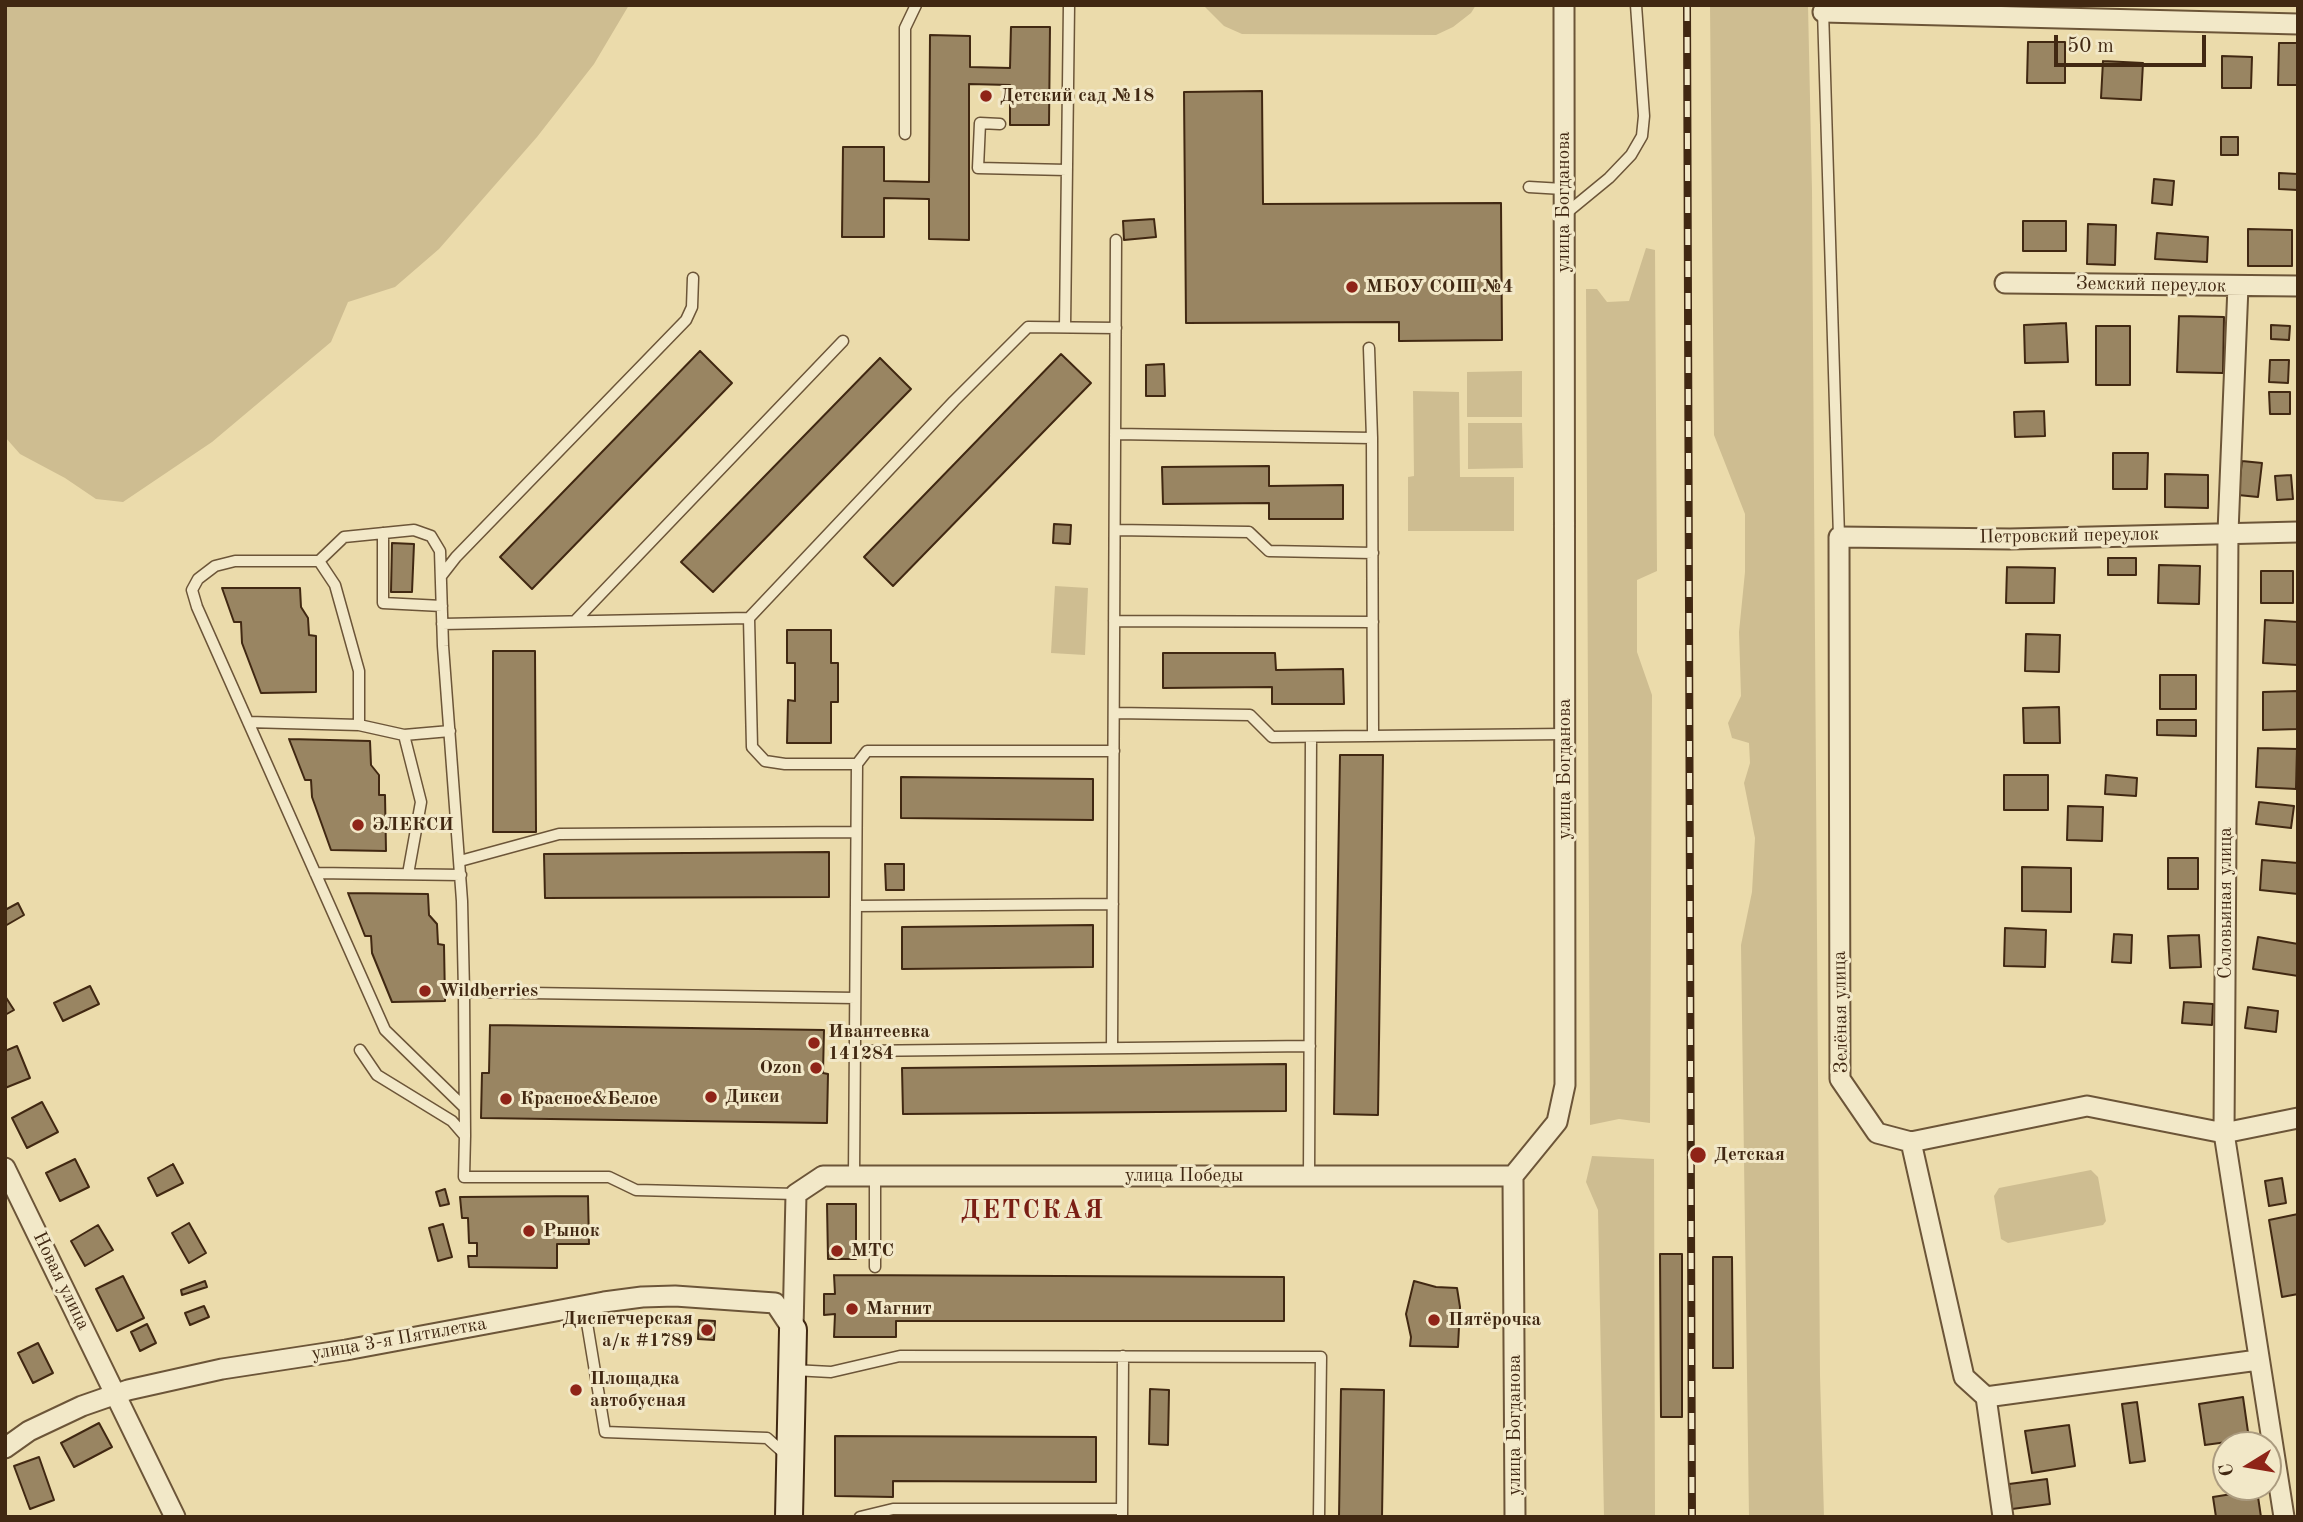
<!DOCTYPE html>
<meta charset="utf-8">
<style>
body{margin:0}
#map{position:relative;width:2303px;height:1522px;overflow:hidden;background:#ebdbab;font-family:"Old Standard TT",serif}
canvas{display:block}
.frame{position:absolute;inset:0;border:7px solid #412812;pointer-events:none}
.north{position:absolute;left:2212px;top:1431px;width:70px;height:70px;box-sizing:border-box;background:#f2e8c8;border:2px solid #ab9b7f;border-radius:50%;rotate:259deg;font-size:19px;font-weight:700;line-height:28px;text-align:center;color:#412812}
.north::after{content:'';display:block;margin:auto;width:24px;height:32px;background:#8f2418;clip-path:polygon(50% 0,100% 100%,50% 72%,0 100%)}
.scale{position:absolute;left:2054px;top:35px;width:152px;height:32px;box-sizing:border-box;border:4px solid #412812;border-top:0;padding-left:9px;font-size:21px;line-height:24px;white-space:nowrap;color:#412812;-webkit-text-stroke:5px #f2e8c8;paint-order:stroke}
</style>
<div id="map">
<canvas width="2303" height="1522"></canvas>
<div class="frame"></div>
<div class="north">С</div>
<div class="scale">50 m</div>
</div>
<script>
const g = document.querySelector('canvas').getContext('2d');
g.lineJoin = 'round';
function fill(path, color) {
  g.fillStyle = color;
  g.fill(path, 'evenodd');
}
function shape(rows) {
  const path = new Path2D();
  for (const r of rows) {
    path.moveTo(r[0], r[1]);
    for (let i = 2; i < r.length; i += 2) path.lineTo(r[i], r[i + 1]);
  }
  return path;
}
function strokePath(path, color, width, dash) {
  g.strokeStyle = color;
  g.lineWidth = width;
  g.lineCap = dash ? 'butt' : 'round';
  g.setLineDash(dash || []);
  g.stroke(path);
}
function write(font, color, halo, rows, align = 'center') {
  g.font = font + ' "Old Standard TT",serif';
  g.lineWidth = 6;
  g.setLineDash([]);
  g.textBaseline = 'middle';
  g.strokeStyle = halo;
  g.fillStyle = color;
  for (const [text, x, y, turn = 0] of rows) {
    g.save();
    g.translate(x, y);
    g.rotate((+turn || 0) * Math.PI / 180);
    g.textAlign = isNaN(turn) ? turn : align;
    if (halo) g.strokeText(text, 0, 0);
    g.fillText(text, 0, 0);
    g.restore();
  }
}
fill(shape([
 [5,5,629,5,594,64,537,137,439,249,395,287,348,302,331,342,212,442,123,502,96,499,65,478,20,454,5,437],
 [1203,5,1476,5,1471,13,1453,27,1436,35,1242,34,1224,26],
 [1710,5,1808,5,1812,191,1820,1376,1824,1517,1749,1517,1741,945,1752,892,1755,838,1744,783,1750,763,1749,743,1732,738,1728,723,1741,696,1739,632,1745,572,1745,514,1714,435],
 [1646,248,1655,250,1657,571,1637,580,1637,652,1652,695,1650,1123,1619,1119,1590,1125,1586,289,1597,289,1607,302,1629,301],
 [1522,371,1522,417,1467,417,1467,372],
 [1413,391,1459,392,1460,477,1514,477,1514,531,1408,531,1408,477,1414,476],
 [1468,423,1522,423,1523,468,1468,469],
 [1055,586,1088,588,1085,655,1051,653],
 [1592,1156,1654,1159,1655,1517,1604,1517,1598,1210,1586,1182],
 [2091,1170,2098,1177,2106,1221,2103,1225,2008,1243,2001,1239,1994,1196,1999,1188]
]), '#cebd91');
const building = shape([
 [1011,27,1050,27,1049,125,1010,125,1010,85,969,84,969,240,929,239,929,199,884,198,884,237,842,237,843,147,884,147,884,181,929,182,930,35,970,36,970,67,1010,68,1011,27],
 [2028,42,2065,42,2065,83,2027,83,2028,42],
 [2279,43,2298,43,2298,85,2278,85,2279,43],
 [2222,56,2252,57,2251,88,2222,88,2222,56],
 [2103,61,2143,63,2141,100,2101,98,2103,61],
 [1262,91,1263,204,1501,203,1502,340,1399,341,1399,322,1186,323,1184,92,1262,91],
 [2221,137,2238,137,2238,155,2221,155,2221,137],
 [2279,173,2298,174,2298,190,2279,189,2279,173],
 [2154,179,2174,181,2172,205,2152,203,2154,179],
 [1154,219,1156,237,1124,240,1123,221,1154,219],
 [2023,221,2066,221,2066,251,2023,251,2023,221],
 [2088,224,2116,225,2115,265,2087,264,2088,224],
 [2248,229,2292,230,2292,266,2248,266,2248,229],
 [2157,233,2208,237,2207,262,2155,259,2157,233],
 [2179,316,2224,317,2223,373,2177,372,2179,316],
 [2066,323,2068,362,2025,363,2024,325,2066,323],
 [2271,325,2290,326,2289,340,2271,339,2271,325],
 [2096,326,2130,326,2130,385,2096,385,2096,326],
 [700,351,732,383,532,589,500,557,700,351],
 [1061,354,1091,383,893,586,864,557,1061,354],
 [880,358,911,389,713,592,681,562,880,358],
 [2270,360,2289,360,2288,383,2269,382,2270,360],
 [1164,364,1165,396,1146,396,1146,365,1164,364],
 [2269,392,2290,392,2290,414,2270,414,2269,392],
 [2044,411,2045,436,2015,437,2014,412,2044,411],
 [2113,453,2148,453,2147,489,2113,489,2113,453],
 [2242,461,2262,463,2258,497,2238,495,2242,461],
 [1269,466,1269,486,1343,485,1343,519,1269,519,1269,503,1163,504,1162,467,1269,466],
 [2165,474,2208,475,2208,508,2165,507,2165,474],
 [2291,475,2293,499,2277,500,2275,476,2291,475],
 [1054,524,1071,525,1070,544,1053,543,1054,524],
 [392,543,414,544,412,592,391,592,392,543],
 [2108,558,2136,558,2136,575,2108,575,2108,558],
 [2159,565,2200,566,2199,604,2158,603,2159,565],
 [2007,567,2055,568,2054,603,2006,603,2007,567],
 [2261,571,2293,571,2293,603,2261,603,2261,571],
 [222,588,300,588,301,607,308,618,309,635,316,636,316,692,261,693,242,643,241,622,234,622,222,588],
 [2265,620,2298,622,2298,665,2263,663,2265,620],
 [787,630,831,630,831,663,838,663,838,702,831,702,831,743,787,743,788,700,795,701,795,663,787,663,787,630],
 [2026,634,2060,635,2059,672,2025,671,2026,634],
 [493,651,535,651,536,832,493,832,493,651],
 [1163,653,1275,653,1276,670,1343,669,1344,704,1272,704,1272,687,1163,688,1163,653],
 [2160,675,2196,675,2196,709,2160,709,2160,675],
 [2298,691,2298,729,2263,730,2263,692,2298,691],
 [2059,707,2060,743,2024,743,2023,708,2059,707],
 [2157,720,2196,720,2196,736,2157,735,2157,720],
 [289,739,370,741,371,765,379,775,379,795,385,795,386,851,331,850,312,797,311,780,305,780,289,739],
 [2258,748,2297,749,2296,789,2256,787,2258,748],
 [1340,755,1383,755,1378,1115,1334,1114,1340,755],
 [2004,775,2048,775,2048,810,2004,810,2004,775],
 [2106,775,2137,778,2136,796,2105,794,2106,775],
 [901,777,1093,779,1093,820,901,818,901,777],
 [2259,802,2294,806,2291,828,2256,824,2259,802],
 [2068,806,2103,807,2102,841,2067,840,2068,806],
 [829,852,829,897,545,898,544,854,829,852],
 [2168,858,2198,858,2198,889,2168,889,2168,858],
 [2262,860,2298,863,2298,894,2260,890,2262,860],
 [885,864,904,864,904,890,886,890,885,864],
 [2022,867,2071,868,2071,912,2022,911,2022,867],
 [348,893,428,894,429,915,437,924,438,944,444,945,445,1001,392,1002,372,953,371,936,365,936,348,893],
 [18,903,24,915,5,926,5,910,18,903],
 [1093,925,1093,967,902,969,902,927,1093,925],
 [2005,928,2046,930,2045,967,2004,966,2005,928],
 [2114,934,2132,935,2131,963,2112,962,2114,934],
 [2199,935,2201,967,2170,968,2168,936,2199,935],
 [2258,937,2298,944,2298,976,2253,969,2258,937],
 [90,986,99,1004,63,1021,54,1003,90,986],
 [5,996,14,1010,5,1015,5,996],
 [2184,1002,2213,1004,2212,1025,2182,1023,2184,1002],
 [2248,1007,2278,1011,2276,1032,2245,1028,2248,1007],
 [490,1025,824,1030,823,1073,828,1074,827,1123,481,1118,482,1073,489,1073,490,1025],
 [17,1046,30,1078,5,1088,5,1051,17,1046],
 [1286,1064,1286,1111,903,1114,902,1068,1286,1064],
 [42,1102,58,1132,27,1148,12,1118,42,1102],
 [75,1159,89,1187,60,1201,46,1173,75,1159],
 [173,1164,183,1183,157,1196,148,1178,173,1164],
 [2282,1178,2286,1203,2269,1206,2265,1181,2282,1178],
 [445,1189,449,1204,440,1206,436,1192,445,1189],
 [588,1196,589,1244,557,1244,557,1268,469,1267,468,1256,477,1256,477,1243,469,1243,468,1218,462,1218,460,1197,588,1196],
 [827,1204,856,1204,856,1259,828,1259,827,1204],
 [2298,1214,2298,1294,2282,1297,2269,1220,2298,1214],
 [189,1223,206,1253,189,1263,172,1233,189,1223],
 [443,1224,452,1257,438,1261,429,1228,443,1224],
 [98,1225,113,1250,85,1266,71,1241,98,1225],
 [1660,1254,1682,1254,1682,1417,1661,1417,1660,1254],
 [1713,1257,1732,1257,1733,1368,1713,1368,1713,1257],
 [834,1275,1284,1277,1284,1321,896,1321,896,1337,834,1337,835,1314,824,1315,824,1294,835,1294,834,1275],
 [123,1276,144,1318,117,1331,96,1289,123,1276],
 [205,1281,207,1287,182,1295,181,1290,205,1281],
 [1414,1281,1436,1287,1457,1288,1460,1307,1458,1347,1410,1346,1411,1337,1406,1314,1414,1281],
 [204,1306,209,1317,190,1325,185,1313,204,1306],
 [699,1320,715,1321,714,1340,698,1339,699,1320],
 [147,1324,156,1343,140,1351,131,1332,147,1324],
 [38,1343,53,1373,33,1383,18,1353,38,1343],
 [1150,1389,1169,1390,1168,1445,1149,1444,1150,1389],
 [1341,1389,1384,1390,1382,1517,1339,1517,1341,1389],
 [2243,1397,2249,1439,2205,1445,2199,1404,2243,1397],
 [2137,1402,2145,1461,2130,1463,2122,1404,2137,1402],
 [99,1423,112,1447,74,1467,61,1443,99,1423],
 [2069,1425,2075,1466,2032,1473,2025,1431,2069,1425],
 [835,1436,1096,1437,1096,1482,893,1481,893,1497,835,1496,835,1436],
 [39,1457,54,1500,30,1509,14,1466,39,1457],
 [2047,1479,2050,1504,2012,1509,2009,1484,2047,1479],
 [2257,1490,2261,1517,2216,1517,2213,1497,2257,1490]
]);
fill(building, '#998562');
strokePath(building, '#412812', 2);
const lane = shape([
 [1823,10,1839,537],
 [1000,124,980,123,978,168,1067,170],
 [905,134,905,28,916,5],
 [1529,187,1563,189],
 [1564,215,1609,178,1631,155,1642,136,1644,116,1636,5],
 [1065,327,1069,5],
 [1369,348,1372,438],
 [1115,434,1372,438,1373,734],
 [1115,530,1249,532,1269,551,1373,553],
 [383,533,383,603,442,606],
 [319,561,335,585,359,671,359,725],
 [442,575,456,557,686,320,692,307,693,278],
 [575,621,843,341],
 [1114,621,1373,622],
 [442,624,749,618],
 [1114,713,1250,715,1272,737,1565,734],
 [248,722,359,725,404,735,421,802,408,874],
 [404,735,450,731],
 [857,764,785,764,765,761,752,747,749,618,954,401,1028,327,1116,328],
 [857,764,867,751,1114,751],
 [460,861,559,834,855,832],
 [315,873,461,875],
 [856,906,1113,904],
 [464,992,855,998],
 [1112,1048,1116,240],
 [360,1050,377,1075,452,1121,465,1136],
 [855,1051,1310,1046],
 [464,1107,385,1030,197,607,192,590,198,579,215,566,235,561,319,561,344,537,414,530,431,536,440,551,443,646,462,901,464,992,465,1136,464,1177,609,1177,636,1190,796,1194],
 [854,1176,857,764],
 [875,1176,875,1267],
 [1309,1176,1311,737],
 [584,1305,605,1432,767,1438,785,1454],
 [793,1370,831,1372,900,1356,1321,1357,1319,1517],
 [860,1517,893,1509,1122,1509],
 [1122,1517,1123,1356]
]);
const street = shape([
 [1823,12,2298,24],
 [2005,283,2298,286],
 [2238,286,2228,532,2224,1133,2284,1517],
 [1911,1142,2087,1106,2224,1133,2298,1118],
 [5,1168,175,1517],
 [793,1330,796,1194,823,1176,1513,1176],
 [1986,1397,2258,1360],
 [5,1448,29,1431,82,1406,128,1390,222,1369,346,1350,604,1302,642,1297,675,1296,775,1303,793,1330],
 [1515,1517,1513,1176,1557,1122,1565,1085,1564,5],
 [2003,1517,1986,1397,1964,1377,1911,1142,1877,1133,1840,1079,1839,537,2010,539,2298,532]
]);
const secondary = shape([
 [789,1517,793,1330]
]);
strokePath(lane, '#6c5538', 13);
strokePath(street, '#6c5538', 23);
strokePath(secondary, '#412812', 30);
strokePath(lane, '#f2e8c8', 10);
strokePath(street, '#f2e8c8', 19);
strokePath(secondary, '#f2e8c8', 26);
const rail = shape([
 [1687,5,1692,1517]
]);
strokePath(rail, '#412812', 8);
strokePath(rail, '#f2e8c8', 5, [16]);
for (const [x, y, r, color] of [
 [986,96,7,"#8f2418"],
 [1352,287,7,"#8f2418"],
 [358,825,7,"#8f2418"],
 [425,991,7,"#8f2418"],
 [814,1043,7,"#8f2418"],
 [816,1068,7,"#8f2418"],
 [711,1097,7,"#8f2418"],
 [506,1099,7,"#8f2418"],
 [1698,1155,9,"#8f2418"],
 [529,1231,7,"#8f2418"],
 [837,1251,7,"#8f2418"],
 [852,1309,7,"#8f2418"],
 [1434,1320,7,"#8f2418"],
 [707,1330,7,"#8f2418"],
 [576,1390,7,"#8f2418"]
]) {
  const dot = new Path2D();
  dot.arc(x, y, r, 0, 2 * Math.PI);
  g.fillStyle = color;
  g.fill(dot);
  strokePath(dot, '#f2e8c8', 2.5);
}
write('bold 19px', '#412812', '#f2e8c8', [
 ["Детский сад №18",1000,96],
 ["МБОУ СОШ №4",1366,287],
 ["ЭЛЕКСИ",372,825],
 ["Wildberries",439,991],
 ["Ивантеевка",828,1032],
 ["141284",828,1054],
 ["Ozon",802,1068,"right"],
 ["Дикси",725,1097],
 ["Красное&Белое",520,1099],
 ["Детская",1714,1155],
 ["Рынок",543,1231],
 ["МТС",851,1251],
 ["Магнит",866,1309],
 ["Диспетчерская",693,1319,"right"],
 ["а/к #1789",693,1341,"right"],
 ["Пятёрочка",1448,1320],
 ["Площадка",590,1379],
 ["автобусная",590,1401]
], 'left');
write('19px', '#412812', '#f2e8c8', [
 ["улица Богданова",1564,202,-90],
 ["Земский переулок",2151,285,1],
 ["Петровский переулок",2069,536,-1],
 ["улица Богданова",1565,769,-90],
 ["Соловьиная улица",2226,903,-90],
 ["Зелёная улица",1841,1012,-91],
 ["улица Победы",1184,1176],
 ["Новая улица",61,1281,64],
 ["улица 3-я Пятилетка",399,1339,-10],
 ["улица Богданова",1515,1425,-90]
]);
g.letterSpacing = '2px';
write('bold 26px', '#7a1f14', '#f2e8c8', [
 ["ДЕТСКАЯ",1033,1211]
]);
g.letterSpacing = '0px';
</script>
